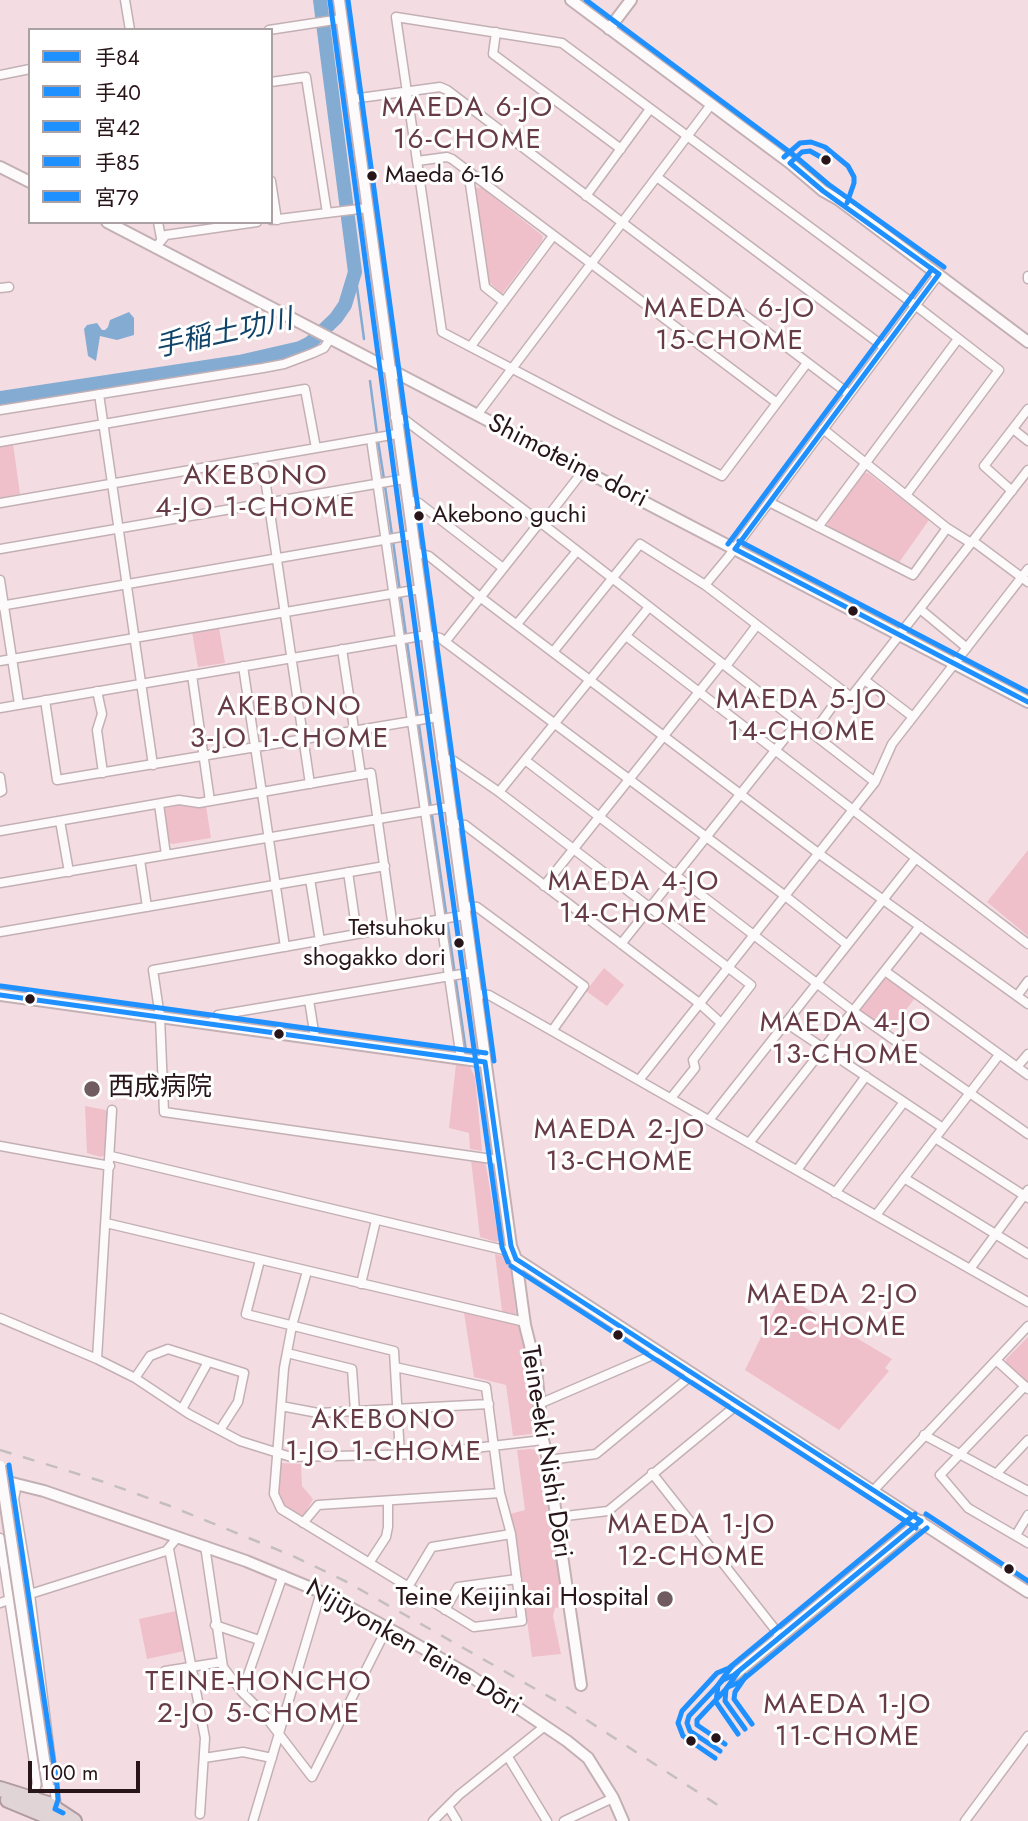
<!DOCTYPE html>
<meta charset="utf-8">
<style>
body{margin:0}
#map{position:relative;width:1028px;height:1821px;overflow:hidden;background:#f4dde2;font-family:Jost,"Noto Sans JP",sans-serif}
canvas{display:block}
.legend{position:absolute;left:28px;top:28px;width:245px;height:196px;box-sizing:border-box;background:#fff;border:2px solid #a9a1a3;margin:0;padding:9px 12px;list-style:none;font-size:21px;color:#28151a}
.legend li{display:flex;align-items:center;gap:14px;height:35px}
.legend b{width:35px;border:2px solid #a9a1a3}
.scale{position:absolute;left:28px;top:1761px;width:112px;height:32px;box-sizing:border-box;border:4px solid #28151a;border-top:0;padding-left:9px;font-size:21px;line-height:24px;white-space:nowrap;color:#28151a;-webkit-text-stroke:5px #fff;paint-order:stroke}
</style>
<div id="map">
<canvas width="1028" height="1821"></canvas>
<ul class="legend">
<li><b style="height:9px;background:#1e90ff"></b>手84</li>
<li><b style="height:9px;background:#1e90ff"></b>手40</li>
<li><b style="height:9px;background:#1e90ff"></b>宮42</li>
<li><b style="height:9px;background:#1e90ff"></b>手85</li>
<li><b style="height:9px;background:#1e90ff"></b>宮79</li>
</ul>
<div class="scale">100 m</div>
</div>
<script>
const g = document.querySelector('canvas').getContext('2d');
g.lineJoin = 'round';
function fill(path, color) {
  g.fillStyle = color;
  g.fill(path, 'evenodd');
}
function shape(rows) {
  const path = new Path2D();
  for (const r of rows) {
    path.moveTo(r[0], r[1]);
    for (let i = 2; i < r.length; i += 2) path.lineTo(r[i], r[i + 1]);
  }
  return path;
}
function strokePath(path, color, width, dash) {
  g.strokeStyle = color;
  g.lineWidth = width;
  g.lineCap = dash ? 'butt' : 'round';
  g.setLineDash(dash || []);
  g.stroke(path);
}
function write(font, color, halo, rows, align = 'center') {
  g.font = font + ' Jost,"Noto Sans JP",sans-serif';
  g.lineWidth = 6;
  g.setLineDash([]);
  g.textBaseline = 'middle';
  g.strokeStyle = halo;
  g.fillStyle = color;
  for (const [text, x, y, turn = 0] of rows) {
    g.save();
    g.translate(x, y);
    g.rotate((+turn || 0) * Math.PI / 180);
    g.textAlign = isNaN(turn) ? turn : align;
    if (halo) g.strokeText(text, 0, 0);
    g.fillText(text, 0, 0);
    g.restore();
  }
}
fill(shape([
 [473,187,482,188,543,236,542,241,502,294,488,281],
 [13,444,20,494,0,498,0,446],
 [865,473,868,473,929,520,898,564,828,526,827,522],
 [219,628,225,663,198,667,192,632],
 [180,805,196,808,206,806,211,838,172,844,169,842,164,810,166,808],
 [1028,850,1028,936,987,902],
 [604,968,624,985,607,1006,586,991],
 [884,979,887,979,915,998,890,1031,862,1011,861,1008],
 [456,1064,470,1067,475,1077,482,1151,470,1149,469,1133,449,1128],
 [85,1106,106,1110,107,1113,106,1154,101,1157,87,1153],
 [471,1160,485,1161,499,1240,496,1242,480,1237],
 [495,1254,506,1257,510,1264,516,1314,513,1316,502,1311],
 [782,1294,892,1359,885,1368,889,1371,839,1430,745,1370],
 [464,1313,519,1325,536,1395,535,1431,531,1434,513,1436,506,1385,474,1377],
 [1028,1337,1028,1383,1006,1365,1006,1359],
 [531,1449,535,1450,538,1455,553,1530,564,1606,555,1608,553,1616,561,1654,532,1657,515,1532,510,1514,525,1510,517,1450],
 [281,1463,301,1464,302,1486,313,1499,304,1515,300,1516,284,1504,278,1490],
 [176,1611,184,1651,147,1659,139,1619]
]), '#efbfca');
fill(shape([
 [129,312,134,318,134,335,117,340,100,336,96,361,88,356,84,329,87,325,97,323,102,330,105,330,108,327,110,320]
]), '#84acd3');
strokePath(shape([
 [355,272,364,339],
 [370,381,377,434],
 [378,441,384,479],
 [385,486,392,535],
 [393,541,406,635],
 [407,642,466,1051]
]), '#84acd3', 2.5);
strokePath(shape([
 [0,398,239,362,300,348,310,343,336,318,345,305,355,272,320,0]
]), '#84acd3', 14);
const street = shape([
 [125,0,130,30],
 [269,30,341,19],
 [496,32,493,54,621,149],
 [0,75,30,69],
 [271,82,306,77,327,213],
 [352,99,440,87,447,90,849,394],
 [417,161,447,157,452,159,777,403],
 [471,174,470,184,485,287,504,302],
 [657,177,884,347],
 [271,181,277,220],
 [586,196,650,109],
 [271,220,367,208],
 [158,222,161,238],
 [155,248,166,235,257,222],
 [1028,276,1028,279],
 [0,288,9,287],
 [471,346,553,236],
 [807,363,722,476,614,422,442,332,396,17,562,43,915,305,999,370,906,495],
 [99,394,153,765],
 [0,410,263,368,284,364,313,353,324,348,330,339],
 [477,415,710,106],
 [395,417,405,420,540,522,875,782],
 [823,429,947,528,971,543],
 [1013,429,1028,441],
 [371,439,461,1059],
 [0,442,305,389,316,448],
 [262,458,310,784],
 [1012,491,984,466,1028,409],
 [407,500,419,503,503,568],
 [769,502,913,575,947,528],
 [0,503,397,434],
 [542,524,583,471],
 [818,527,958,339],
 [973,541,1028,582],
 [0,549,404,479],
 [415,552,429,556,480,597,818,853,1028,1004],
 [0,580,19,704],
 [705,585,729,556,939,274],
 [0,606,412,535],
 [920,609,967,648],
 [517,624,577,551],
 [626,636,1028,944],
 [445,642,540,522],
 [342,649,361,775],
 [553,652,640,544,705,585,851,697,1028,470],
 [0,661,420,589],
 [243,666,285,947],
 [726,666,757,625],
 [192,675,210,801],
 [866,681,913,717],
 [97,691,102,714,97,730,103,773],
 [45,700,57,780,437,717],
 [0,708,427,635,440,638,784,895,846,944],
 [813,733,843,692],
 [442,758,454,761,499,792,751,985,693,1060,695,1068,671,1098],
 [525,760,853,1011,1028,1134],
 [0,777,2,791,0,792],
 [499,792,649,607],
 [159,804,166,855],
 [60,821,69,872],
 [451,823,465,825,699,1003,721,1023],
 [0,831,179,800,199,803,371,773,393,928],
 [140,860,147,907],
 [348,872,357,934],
 [310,879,320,941],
 [0,883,449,807],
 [544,886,722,663],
 [464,906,477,907,584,986,552,1031],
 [465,915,153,970,160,1017,164,1112,499,1160],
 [0,932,385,866],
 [621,944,797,723],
 [885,971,1028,1075],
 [476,994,489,995,1028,1302],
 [1017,996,1028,981],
 [309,1000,315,1038],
 [786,1023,943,1128],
 [210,1024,218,1015,474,972],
 [1017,1067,1028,1054],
 [639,1080,875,782,892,744,1028,569],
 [709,1120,916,858],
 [935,1138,1028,1198],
 [749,1143,920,926],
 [0,1146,110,1166],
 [111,1156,504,1250,516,1259],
 [797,1170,866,1076],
 [904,1178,1028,1254],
 [835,1193,904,1102],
 [876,1215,999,1055],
 [106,1223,525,1322],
 [260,1260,246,1314,394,1351,400,1455],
 [970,1269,1028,1190],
 [307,1271,292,1326,284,1368,274,1494,281,1509,474,1627,522,1621,511,1534,500,1493,486,1387,395,1367],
 [361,1284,376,1220],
 [0,1318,97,1359,135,1378,189,1414,240,1441,291,1457,424,1454,543,1440],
 [287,1353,352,1369,355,1411],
 [97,1359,112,1110],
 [996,1360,1028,1389],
 [135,1378,150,1356,168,1349,244,1373,238,1402,220,1430],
 [1025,1386,940,1475,968,1508,1028,1543],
 [539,1404,660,1352],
 [281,1406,318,1413,489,1404],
 [182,1409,208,1362],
 [924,1435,1028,1491],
 [548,1460,596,1454,693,1374],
 [652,1473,781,1637],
 [996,1474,1028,1440],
 [17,1484,14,1499,30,1594,57,1810],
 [873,1491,1028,1326],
 [557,1517,608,1511,738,1404],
 [303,1523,318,1505,500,1493],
 [1016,1535,1028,1515],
 [0,1538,37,1783,32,1802],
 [205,1546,223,1667,242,1692,262,1712,312,1777,387,1628],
 [169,1549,205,1738,200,1814],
 [369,1563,386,1537,388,1527,388,1501],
 [408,1587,432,1547,511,1534],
 [27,1595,166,1551,178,1537],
 [0,1603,14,1598],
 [445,1610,458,1587,517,1579],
 [215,1625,259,1640],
 [165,1671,222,1662],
 [242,1692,283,1575],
 [508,1757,547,1821],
 [204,1758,243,1752,272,1758],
 [448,1806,457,1821],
 [253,1821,321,1592],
 [433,1821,459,1795,545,1726],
 [564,1821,613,1798],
 [965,1821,1028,1736]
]);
const secondary = shape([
 [339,0,511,1246,516,1259,525,1325,536,1369,543,1440,548,1460,581,1685],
 [571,0,790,163,823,191,839,200,1028,342],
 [609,29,631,0],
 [0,167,30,182],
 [107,222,1028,702],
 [0,995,485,1062],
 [516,1259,1028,1592],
 [0,1480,44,1491,246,1561,321,1592,400,1635,469,1675,567,1741,588,1758,613,1798,623,1821],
 [734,1675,921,1521]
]);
const highway = shape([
 [0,1789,48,1804,74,1821],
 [8,1800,59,1821]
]);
strokePath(street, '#c3b0b4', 11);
strokePath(secondary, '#c3b0b4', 14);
strokePath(highway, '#b19ba1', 18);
strokePath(street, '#fdfafb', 8);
strokePath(secondary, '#fdfafb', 10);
strokePath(highway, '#e1d4d7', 14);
strokePath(shape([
 [0,1450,104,1482,170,1506,293,1556,347,1582,562,1704,727,1811]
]), '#c4bec0', 2.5, [12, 12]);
const secondaryBridge = shape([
 [0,1466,48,1786]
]);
strokePath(secondaryBridge, '#c3b0b4', 14, []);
strokePath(secondaryBridge, '#fdfafb', 10);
strokePath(shape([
 [0,995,485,1062],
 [485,1062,511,1246,516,1259],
 [516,1259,921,1521],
 [739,1671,726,1689,725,1701,745,1729],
 [720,1751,690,1731,687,1723,689,1716,723,1680,734,1675,921,1521]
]), '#1e90ff', 5);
strokePath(shape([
 [330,1,433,759,502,1247,508,1262],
 [511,1266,916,1528],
 [732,1666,718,1685,716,1702,738,1734],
 [725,1744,697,1725,697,1720,728,1687,740,1682,927,1528]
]), '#1e90ff', 5);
strokePath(shape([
 [348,0,494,1061],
 [1,986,486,1053],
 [9,1465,57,1785,58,1800,55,1809,63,1813]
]), '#1e90ff', 5);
strokePath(shape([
 [586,0,795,156,828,184,944,267],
 [784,157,800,143,811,142,825,147,848,166,854,177,854,183,847,203],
 [739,541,1028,692],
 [728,544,932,269],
 [926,1514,1028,1581],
 [746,1676,735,1692,734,1699,752,1724],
 [715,1758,683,1736,678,1723,682,1711,717,1673,729,1668,915,1514]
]), '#1e90ff', 5);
strokePath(shape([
 [826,160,810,151,802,152,790,163,823,191,939,274,735,549,1028,702]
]), '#1e90ff', 5);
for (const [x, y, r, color] of [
 [826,160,6,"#28151a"],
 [372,176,6,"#28151a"],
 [419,516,6,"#28151a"],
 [853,611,6,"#28151a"],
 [459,943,6,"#28151a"],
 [30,999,6,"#28151a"],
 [279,1034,6,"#28151a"],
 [92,1089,9,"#6f5b60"],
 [618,1335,6,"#28151a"],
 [1009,1569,6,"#28151a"],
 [665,1599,9,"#6f5b60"],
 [716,1738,6,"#28151a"],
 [691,1741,6,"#28151a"]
]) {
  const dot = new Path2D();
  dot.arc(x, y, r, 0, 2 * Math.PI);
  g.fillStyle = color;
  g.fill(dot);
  strokePath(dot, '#fff', 2.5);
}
write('24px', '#28151a', '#fff', [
 ["Maeda 6-16",385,176],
 ["Akebono guchi",432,516],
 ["Tetsuhoku",446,929,"right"],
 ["shogakko dori",446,959,"right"]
], 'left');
write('26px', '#28151a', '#fff', [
 ["Shimoteine dori",567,462,27],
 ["Teine-eki Nishi Dōri",545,1452,81],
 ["Nijūyonken Teine Dōri",413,1648,30]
]);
write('26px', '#28151a', '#fff', [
 ["西成病院",108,1089],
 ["Teine Keijinkai Hospital",649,1599,"right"]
], 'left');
g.letterSpacing = '2px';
write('28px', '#663b46', '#fff', [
 ["MAEDA 6-JO",468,109],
 ["16-CHOME",468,141],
 ["MAEDA 6-JO",730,310],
 ["15-CHOME",730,342],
 ["AKEBONO",256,477],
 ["4-JO 1-CHOME",256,509],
 ["MAEDA 5-JO",802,701],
 ["14-CHOME",802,733],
 ["AKEBONO",290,708],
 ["3-JO 1-CHOME",290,740],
 ["MAEDA 4-JO",634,883],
 ["14-CHOME",634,915],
 ["MAEDA 4-JO",846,1024],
 ["13-CHOME",846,1056],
 ["MAEDA 2-JO",620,1131],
 ["13-CHOME",620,1163],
 ["MAEDA 2-JO",833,1296],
 ["12-CHOME",833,1328],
 ["AKEBONO",384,1421],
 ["1-JO 1-CHOME",384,1453],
 ["MAEDA 1-JO",692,1526],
 ["12-CHOME",692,1558],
 ["TEINE-HONCHO",259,1683],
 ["2-JO 5-CHOME",259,1715],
 ["MAEDA 1-JO",848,1706],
 ["11-CHOME",848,1738]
]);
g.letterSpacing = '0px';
write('italic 28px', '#104367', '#fff', [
 ["手稲土功川",224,335,-12]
]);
</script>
